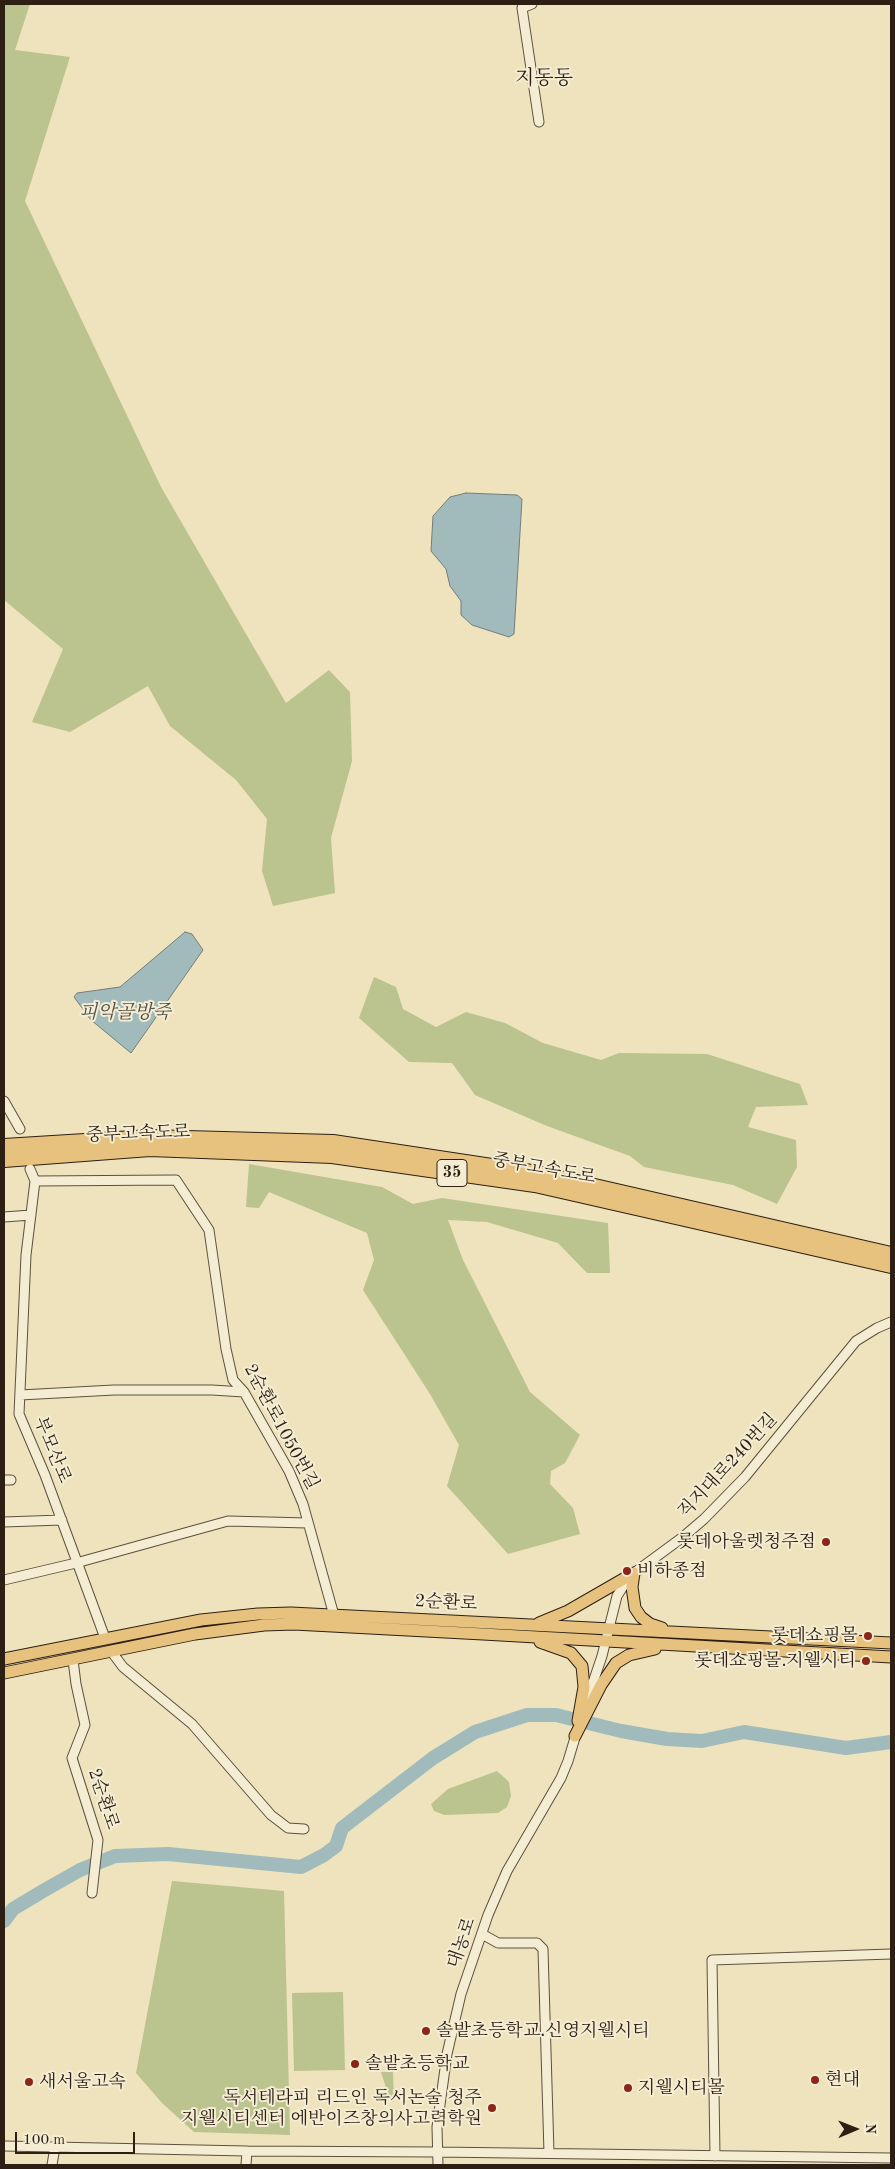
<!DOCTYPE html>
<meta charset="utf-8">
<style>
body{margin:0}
#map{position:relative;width:895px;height:2169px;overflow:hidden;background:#eee3bc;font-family:"Old Standard TT",serif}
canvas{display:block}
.frame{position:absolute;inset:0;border:5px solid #2d1f14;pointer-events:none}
.north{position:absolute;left:830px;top:2104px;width:50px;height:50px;-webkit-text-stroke:4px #f4edd3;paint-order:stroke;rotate:89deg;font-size:14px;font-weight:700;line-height:20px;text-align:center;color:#2d1f14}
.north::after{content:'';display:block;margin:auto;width:18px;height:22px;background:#2d1f14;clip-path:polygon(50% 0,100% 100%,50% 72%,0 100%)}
.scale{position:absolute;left:15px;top:2132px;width:120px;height:22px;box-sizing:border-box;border:2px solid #2d1f14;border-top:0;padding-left:6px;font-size:15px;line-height:18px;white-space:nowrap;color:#2d1f14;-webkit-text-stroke:4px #f4edd3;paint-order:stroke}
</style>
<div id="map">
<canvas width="895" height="2169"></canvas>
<div class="frame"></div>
<div class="north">N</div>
<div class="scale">100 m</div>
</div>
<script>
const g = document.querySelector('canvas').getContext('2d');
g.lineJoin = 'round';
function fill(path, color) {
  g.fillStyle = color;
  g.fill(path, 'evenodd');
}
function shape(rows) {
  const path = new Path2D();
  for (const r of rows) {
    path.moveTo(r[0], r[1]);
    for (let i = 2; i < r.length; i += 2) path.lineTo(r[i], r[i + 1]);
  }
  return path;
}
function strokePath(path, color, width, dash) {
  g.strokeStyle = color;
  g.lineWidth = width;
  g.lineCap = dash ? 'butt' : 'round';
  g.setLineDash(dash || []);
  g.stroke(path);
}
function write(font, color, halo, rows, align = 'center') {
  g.font = font + ' "Old Standard TT","Noto Serif KR",serif';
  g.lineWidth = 4;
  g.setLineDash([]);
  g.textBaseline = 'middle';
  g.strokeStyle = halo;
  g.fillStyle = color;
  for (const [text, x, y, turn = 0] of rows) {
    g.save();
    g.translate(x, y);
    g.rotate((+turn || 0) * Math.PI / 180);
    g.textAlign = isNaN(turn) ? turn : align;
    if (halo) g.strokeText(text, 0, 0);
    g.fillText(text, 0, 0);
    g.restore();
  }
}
fill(shape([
 [4,4,30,4,15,50,70,57,25,201,161,487,286,703,329,670,350,692,352,761,331,838,335,893,273,906,262,871,267,819,236,780,170,726,148,686,70,732,32,722,63,649,4,600],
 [374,977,396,987,403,1009,436,1027,466,1012,505,1023,543,1043,601,1060,619,1053,707,1054,800,1084,808,1105,756,1107,748,1127,796,1140,797,1167,777,1204,733,1185,644,1167,630,1156,547,1126,475,1095,452,1063,409,1062,359,1018],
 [249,1164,382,1187,413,1204,442,1198,608,1223,610,1273,587,1273,558,1243,487,1222,448,1220,463,1260,530,1392,580,1435,565,1463,551,1471,550,1484,573,1508,580,1534,508,1554,447,1486,459,1445,430,1394,363,1290,374,1260,367,1233,269,1192,259,1208,246,1207],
 [497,1771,509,1782,511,1796,507,1807,498,1813,444,1815,434,1811,431,1804,448,1789],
 [172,1881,284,1891,290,2135,194,2132,162,2103,136,2073],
 [343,1992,345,2070,294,2071,292,1993],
 [381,2072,393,2072,394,2102,390,2100]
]), '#bbc38f');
const water = shape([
 [466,493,517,495,522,499,514,634,509,637,472,625,461,615,461,601,450,586,446,569,431,551,433,516,450,497,466,493],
 [185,932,192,934,203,950,131,1053,91,1020,74,997,77,993,120,987,185,932]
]);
fill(water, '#a1bbbd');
strokePath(water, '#737d79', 1);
strokePath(shape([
 [4,1921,13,1909,43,1891,80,1870,115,1856,168,1854,301,1867,324,1855,336,1846,342,1828,433,1758,475,1732,527,1715,556,1715,621,1731,667,1739,702,1741,744,1732,846,1748,891,1742]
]), '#a1bbbd', 14);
const minor = shape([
 [532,4,522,8,539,122],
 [4,1101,20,1129],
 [30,1169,35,1181,26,1255,19,1414,45,1475,105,1638],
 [35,1181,176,1180,209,1230,226,1349,233,1380,244,1392,289,1471,303,1504,335,1619],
 [4,1217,31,1215],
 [20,1395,114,1390,212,1390,244,1392],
 [4,1480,11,1480],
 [4,1522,62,1520],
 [4,1580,76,1563,228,1521,308,1523],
 [111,1651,123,1667,192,1724,271,1815,288,1828,304,1829],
 [73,1660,76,1684,85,1725,72,1758,98,1840,92,1893],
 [584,1709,602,1656,617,1596,624,1585,634,1573,683,1537,704,1519,745,1477,856,1341,877,1328,891,1322],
 [482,1934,498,1943,537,1943,543,1949,549,2153],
 [4,2146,247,2151,437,2152,891,2158],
 [715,2156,712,1960,891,1954],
 [52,2165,55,2147],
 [246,2165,247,2151],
 [438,2165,437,2127,447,2054,461,1994,488,1915,507,1871,561,1778,568,1761,577,1731]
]);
const major = shape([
 [634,1573,632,1587,635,1608,641,1617,650,1624,662,1628],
 [539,1623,568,1611,634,1573],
 [540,1642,571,1653,582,1666,584,1687,578,1721],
 [4,1659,201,1620,258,1614,291,1613,891,1643],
 [4,1673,195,1634,264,1625,294,1624,483,1634,891,1657],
 [575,1736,601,1685,616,1663,629,1655,655,1649]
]);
const highway = shape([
 [4,1146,150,1137,333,1142,538,1173,891,1254],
 [4,1160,150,1149,332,1156,535,1185,891,1266]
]);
strokePath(minor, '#5d503e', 11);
strokePath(major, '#2d1f14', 13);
strokePath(highway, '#2d1f14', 16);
strokePath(minor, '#f4edd3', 9);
strokePath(major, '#e7c27e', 11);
strokePath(highway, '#e7c27e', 14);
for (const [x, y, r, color] of [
 [826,1542,5,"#8f2418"],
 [627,1571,5,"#8f2418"],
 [868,1636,5,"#8f2418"],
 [866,1661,5,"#8f2418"],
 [426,2031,5,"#8f2418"],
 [355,2064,5,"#8f2418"],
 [815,2080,5,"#8f2418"],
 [29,2082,5,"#8f2418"],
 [628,2088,5,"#8f2418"],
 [492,2108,5,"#8f2418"]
]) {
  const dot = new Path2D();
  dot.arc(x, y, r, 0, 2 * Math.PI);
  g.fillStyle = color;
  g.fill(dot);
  strokePath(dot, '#f4edd3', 2);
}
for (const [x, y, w] of [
 [452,1173,30]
]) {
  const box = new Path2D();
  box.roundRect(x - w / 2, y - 13.5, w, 27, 4);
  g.fillStyle = '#f4edd3';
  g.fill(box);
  strokePath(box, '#2d1f14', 1);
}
write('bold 16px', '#2d1f14', null, [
 ["35",452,1173]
]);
write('18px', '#2d1f14', '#f4edd3', [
 ["중부고속도로",138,1134,-2],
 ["중부고속도로",544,1169,10],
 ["2순환로1050번길",281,1427,62],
 ["부모산로",52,1450,68],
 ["직지대로240번길",728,1466,-47],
 ["2순환로",446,1603,3],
 ["2순환로",103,1799,72],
 ["대농로",462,1943,-71]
]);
write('18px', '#2d1f14', '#f4edd3', [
 ["롯데아울렛청주점",816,1542,"right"],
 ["비하종점",637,1571],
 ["롯데쇼핑몰",858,1636,"right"],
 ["롯데쇼핑몰.지웰시티",856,1661,"right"],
 ["솔밭초등학교.신영지웰시티",436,2031],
 ["솔밭초등학교",365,2064],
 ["현대",825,2080],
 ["새서울고속",39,2082],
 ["지웰시티몰",638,2088],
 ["독서테라피 리드인 독서논술 청주",482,2098,"right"],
 ["지웰시티센터 에반이즈창의사고력학원",482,2119,"right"]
], 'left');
write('italic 19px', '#504e47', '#f4edd3', [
 ["피악골방죽",125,1013]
]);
write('20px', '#2d1f14', '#f4edd3', [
 ["지동동",544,79]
]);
</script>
